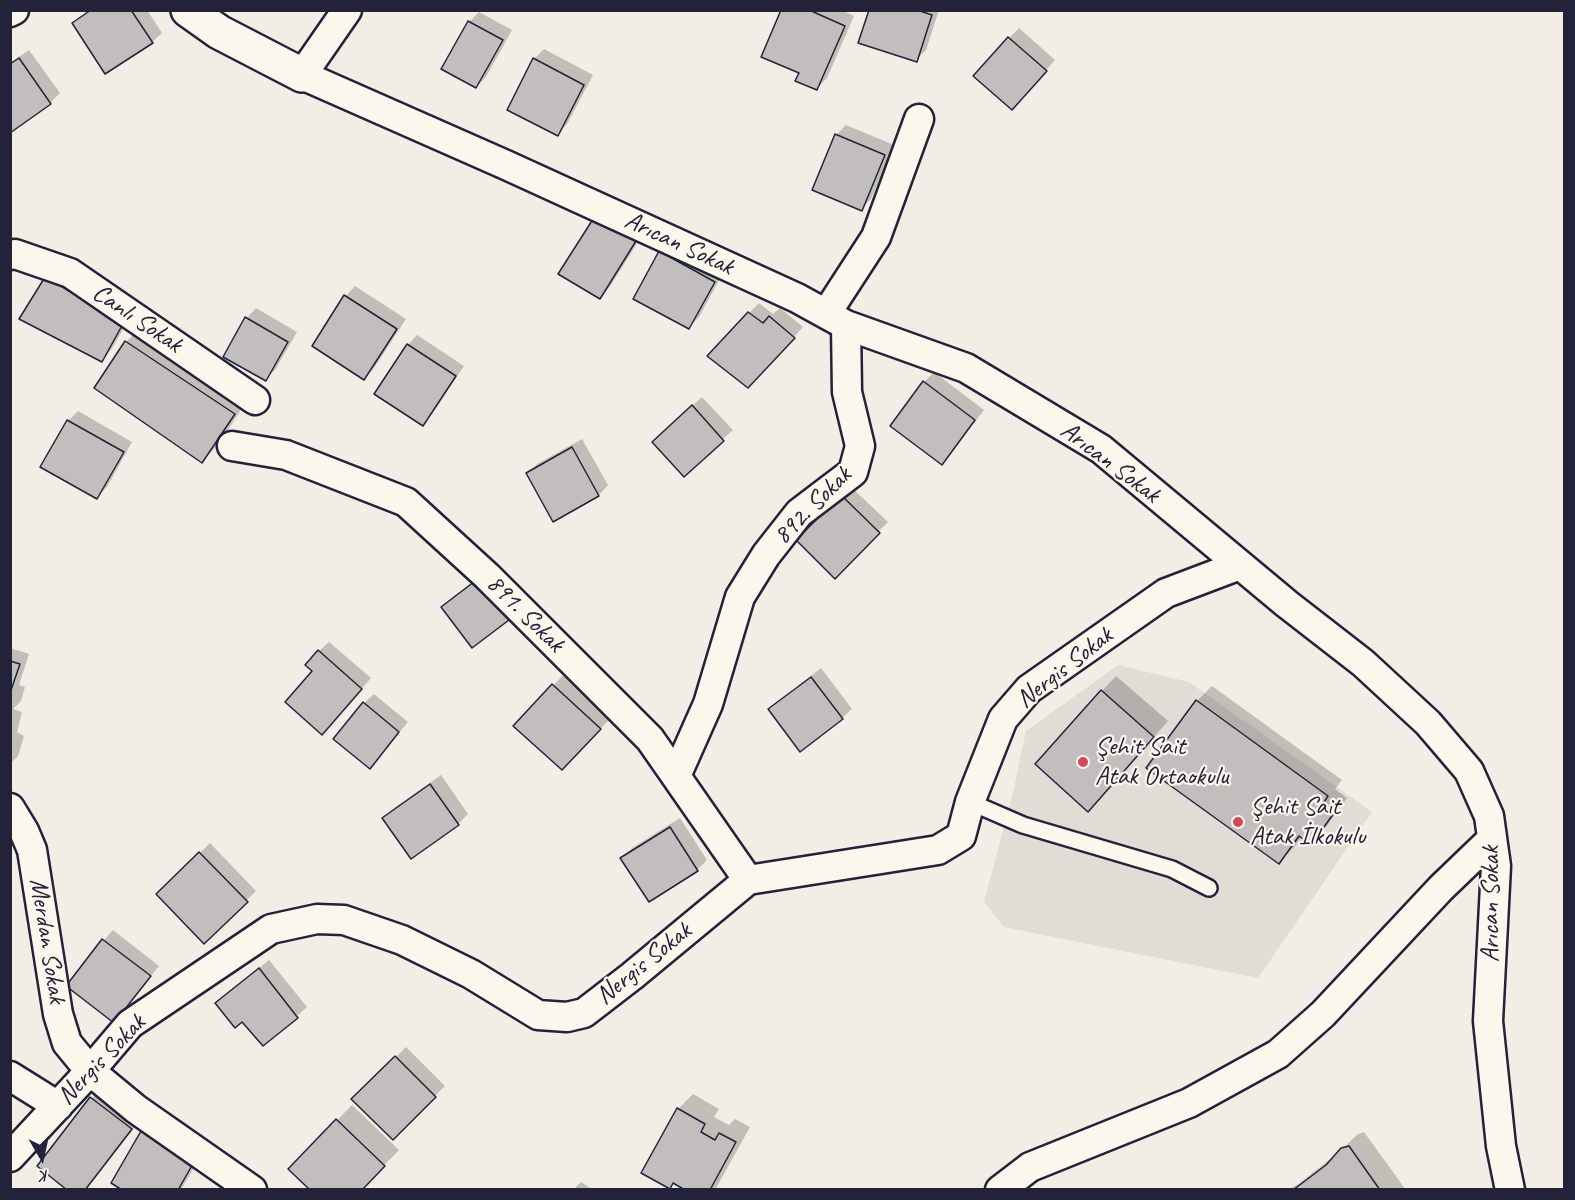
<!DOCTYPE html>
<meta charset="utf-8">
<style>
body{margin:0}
#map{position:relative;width:1575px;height:1200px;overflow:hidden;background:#f2eee5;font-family:Caveat,sans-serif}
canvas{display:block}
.frame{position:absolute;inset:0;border:12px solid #22223b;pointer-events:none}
.north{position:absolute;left:12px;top:1128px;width:60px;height:60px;-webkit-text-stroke:4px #fbf7ec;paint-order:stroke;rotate:171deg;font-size:16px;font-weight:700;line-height:24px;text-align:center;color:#22223b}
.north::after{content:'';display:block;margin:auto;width:21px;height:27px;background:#22223b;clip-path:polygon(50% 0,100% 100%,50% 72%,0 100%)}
</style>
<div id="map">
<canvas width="1575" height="1200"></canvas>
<div class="frame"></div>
<div class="north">K</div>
</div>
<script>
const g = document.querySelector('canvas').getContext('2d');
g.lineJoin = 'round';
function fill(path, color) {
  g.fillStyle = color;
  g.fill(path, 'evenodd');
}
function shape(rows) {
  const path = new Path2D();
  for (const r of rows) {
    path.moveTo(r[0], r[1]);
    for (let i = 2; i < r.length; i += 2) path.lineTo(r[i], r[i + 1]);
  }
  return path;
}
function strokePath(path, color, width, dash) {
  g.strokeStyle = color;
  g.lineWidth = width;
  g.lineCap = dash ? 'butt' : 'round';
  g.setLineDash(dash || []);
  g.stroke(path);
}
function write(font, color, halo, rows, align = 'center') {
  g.font = font + ' Caveat,sans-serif';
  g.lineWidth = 4.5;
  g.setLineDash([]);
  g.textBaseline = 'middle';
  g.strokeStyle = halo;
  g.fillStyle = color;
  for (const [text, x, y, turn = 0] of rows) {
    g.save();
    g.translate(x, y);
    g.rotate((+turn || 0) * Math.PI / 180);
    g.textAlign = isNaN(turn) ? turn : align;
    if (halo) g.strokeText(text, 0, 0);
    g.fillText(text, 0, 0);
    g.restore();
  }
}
fill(shape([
 [1118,665,1189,682,1372,812,1258,978,1004,927,984,902,1013,793,1026,731]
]), '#e0dcd6');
fill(shape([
 [88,10,147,10,162,33,152,42,74,23],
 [782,10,841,10,854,16,827,78,817,88,801,73],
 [870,10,939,10,926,50,916,60],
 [479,12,512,30,486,77,476,87,469,22],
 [1019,28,1055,60,1022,98,1009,38],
 [544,49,593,75,567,124,558,134,534,59],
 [29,50,60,93,50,103,10,131,10,63],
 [846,125,894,145,871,199,861,209,836,135],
 [606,207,645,231,609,288,600,297],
 [670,242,724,271,699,317,689,327,660,252],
 [47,278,133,312,111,350,102,360],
 [355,286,406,319,374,368,364,378,346,296],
 [759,303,773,314,780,308,803,327,757,377,749,313],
 [256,308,297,332,275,370,265,379,247,318],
 [141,327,249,398,217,446,202,461,96,388,126,342],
 [417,335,464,366,432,414,423,424,408,345],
 [934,372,984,410,951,453,942,463,924,382],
 [702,397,733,430,684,475,663,432],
 [78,411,132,442,107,487,97,497,68,421],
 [582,439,608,485,599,495,528,473,537,464],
 [851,487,888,522,835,576,798,540],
 [489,570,518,609,508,618,473,646,443,607,453,597],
 [329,642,371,678,332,723,315,671,319,651],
 [10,648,29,654,19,685,25,687,21,701,13,709,22,712,17,732,24,736,18,756,10,764],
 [821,668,852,709,842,718,770,709,780,700],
 [563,675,610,719,562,768,516,726],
 [1116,676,1168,721,1103,795,1102,691],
 [1212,686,1342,780,1335,789,1347,798,1325,828,1311,843,1302,836,1294,847,1279,862,1148,767,1197,701],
 [374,694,408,722,379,757,364,703],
 [441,775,468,814,459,823,412,857,384,818,394,808],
 [680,818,707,860,697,870,622,858,632,848],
 [210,843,256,891,204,942,158,894],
 [113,930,159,966,123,1011,114,1021,68,985,104,940],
 [269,960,307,1007,297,1016,263,1044,243,1020,227,994],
 [406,1047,445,1086,393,1138,354,1099],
 [106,1083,146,1113,93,1181,85,1190,39,1166,92,1098],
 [693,1094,719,1109,714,1117,729,1125,735,1119,750,1127,715,1190,688,1190,674,1182,670,1187,678,1109],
 [352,1105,399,1150,360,1190,290,1169],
 [152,1122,203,1152,181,1190,125,1190,143,1132],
 [1364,1132,1406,1190,1287,1190,1297,1185,1338,1153,1358,1134],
 [581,1182,593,1190,573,1190]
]), '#0003');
const building = shape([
 [91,10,131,10,153,43,105,74,72,23,91,10],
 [781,10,809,10,845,26,817,90,795,81,799,73,761,57,781,10],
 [869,10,917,10,932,15,917,62,858,43,869,10],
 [468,21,503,40,476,88,441,69,468,21],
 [1008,37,1047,71,1012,110,973,76,1008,37],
 [19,58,51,104,10,133,10,64,19,58],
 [533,58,584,85,558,136,507,110,533,58],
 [835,134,885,155,862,211,812,190,835,134],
 [595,216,636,241,600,299,558,274,595,216],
 [659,251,715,282,689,329,633,299,659,251],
 [45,277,124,322,102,362,19,319,45,277],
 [344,295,397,329,364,380,312,346,344,295],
 [748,312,763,323,769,316,795,338,748,388,707,356,748,312],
 [245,317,288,342,266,381,223,357,245,317],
 [125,341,235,414,202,463,94,388,125,341],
 [407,344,456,376,423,426,374,394,407,344],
 [923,381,975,420,942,465,890,426,923,381],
 [692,405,724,441,684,477,652,442,692,405],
 [67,420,124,452,97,499,40,467,67,420],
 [572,447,599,496,553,522,526,473,572,447],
 [841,495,880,533,835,579,796,540,841,495],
 [479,578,509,620,472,648,441,607,479,578],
 [318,650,362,689,322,735,285,702,312,671,305,665,318,650],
 [10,661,20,664,10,693,10,661],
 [811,677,843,719,800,752,768,709,811,677],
 [552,684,601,729,562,770,513,726,552,684],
 [1101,690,1154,737,1088,812,1035,764,1101,690],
 [1196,700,1328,796,1322,805,1334,813,1311,845,1299,836,1279,864,1146,768,1196,700],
 [363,702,399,732,370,769,333,739,363,702],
 [430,784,459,825,411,859,382,818,430,784],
 [670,827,698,871,649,902,620,858,670,827],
 [199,852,248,902,204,944,156,894,199,852],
 [102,939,151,976,114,1023,66,986,102,939],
 [259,968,298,1018,263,1046,242,1022,235,1028,215,1003,259,968],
 [395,1056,436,1097,393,1140,351,1099,395,1056],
 [90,1097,132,1129,85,1190,67,1190,37,1166,90,1097],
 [677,1108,705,1124,701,1132,715,1140,719,1133,736,1142,710,1190,685,1190,673,1183,670,1189,641,1173,677,1108],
 [336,1119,385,1166,362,1190,310,1190,288,1169,336,1119],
 [141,1131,194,1162,178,1190,122,1190,111,1183,141,1131],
 [1349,1146,1380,1190,1293,1190,1326,1165,1341,1148,1349,1146]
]);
fill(building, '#c2bebe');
strokePath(building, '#22223b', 1.5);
const service = shape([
 [970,802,1023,825,1172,869,1209,888]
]);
const minor = shape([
 [347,10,302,75,506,165,797,298,846,325,966,368,1101,449,1287,604,1363,663,1428,723,1469,771,1489,816,1496,866,1488,1021,1501,1146,1510,1190],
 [10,12,14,10],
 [10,255,15,254,70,273,255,400],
 [826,314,876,237,919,119],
 [232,446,286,455,406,502,487,576,650,739,748,880],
 [676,776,708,704,740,597,766,555,799,513,853,472,860,446,847,392,846,325],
 [10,808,24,831,32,850,58,1014,67,1043,90,1071,136,1109,252,1190],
 [10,1076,58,1106],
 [10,1157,90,1071,130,1024,271,929,317,919,344,920,402,940,471,974,538,1015,567,1017,584,1013,632,976,748,880,938,850,961,836,970,802,1003,719,1029,689,1166,593,1240,565],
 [1000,1190,1030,1167,1189,1103,1278,1054,1323,1014,1441,888,1492,839]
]);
const tertiary = shape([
 [188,10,219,32,302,75]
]);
strokePath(service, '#22223b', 20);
strokePath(minor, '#22223b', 33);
strokePath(tertiary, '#22223b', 38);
strokePath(service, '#fbf7ec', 15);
strokePath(minor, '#fbf7ec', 28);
strokePath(tertiary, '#fbf7ec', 33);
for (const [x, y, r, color] of [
 [1083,762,6,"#d1495b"],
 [1238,822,6,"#d1495b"]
]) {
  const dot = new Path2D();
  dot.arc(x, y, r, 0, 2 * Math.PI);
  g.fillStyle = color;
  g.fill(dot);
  strokePath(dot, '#fbf7ec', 2);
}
write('26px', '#22223b', '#fbf7ec', [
 ["Arıcan Sokak",679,244,25],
 ["Canlı Sokak",137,319,34],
 ["Arıcan Sokak",1110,463,37],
 ["892. Sokak",813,506,-45],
 ["891. Sokak",525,614,45],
 ["Nergis Sokak",1065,668,-38],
 ["Arıcan Sokak",1491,904,-90],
 ["Merdan Sokak",47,941,81],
 ["Nergis Sokak",644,964,-39],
 ["Nergis Sokak",102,1060,-46]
]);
write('26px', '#22223b', '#fbf7ec', [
 ["Şehit Sait",1095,747],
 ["Atak Ortaokulu",1095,777],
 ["Şehit Sait",1250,807],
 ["Atak İlkokulu",1250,837]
], 'left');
</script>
